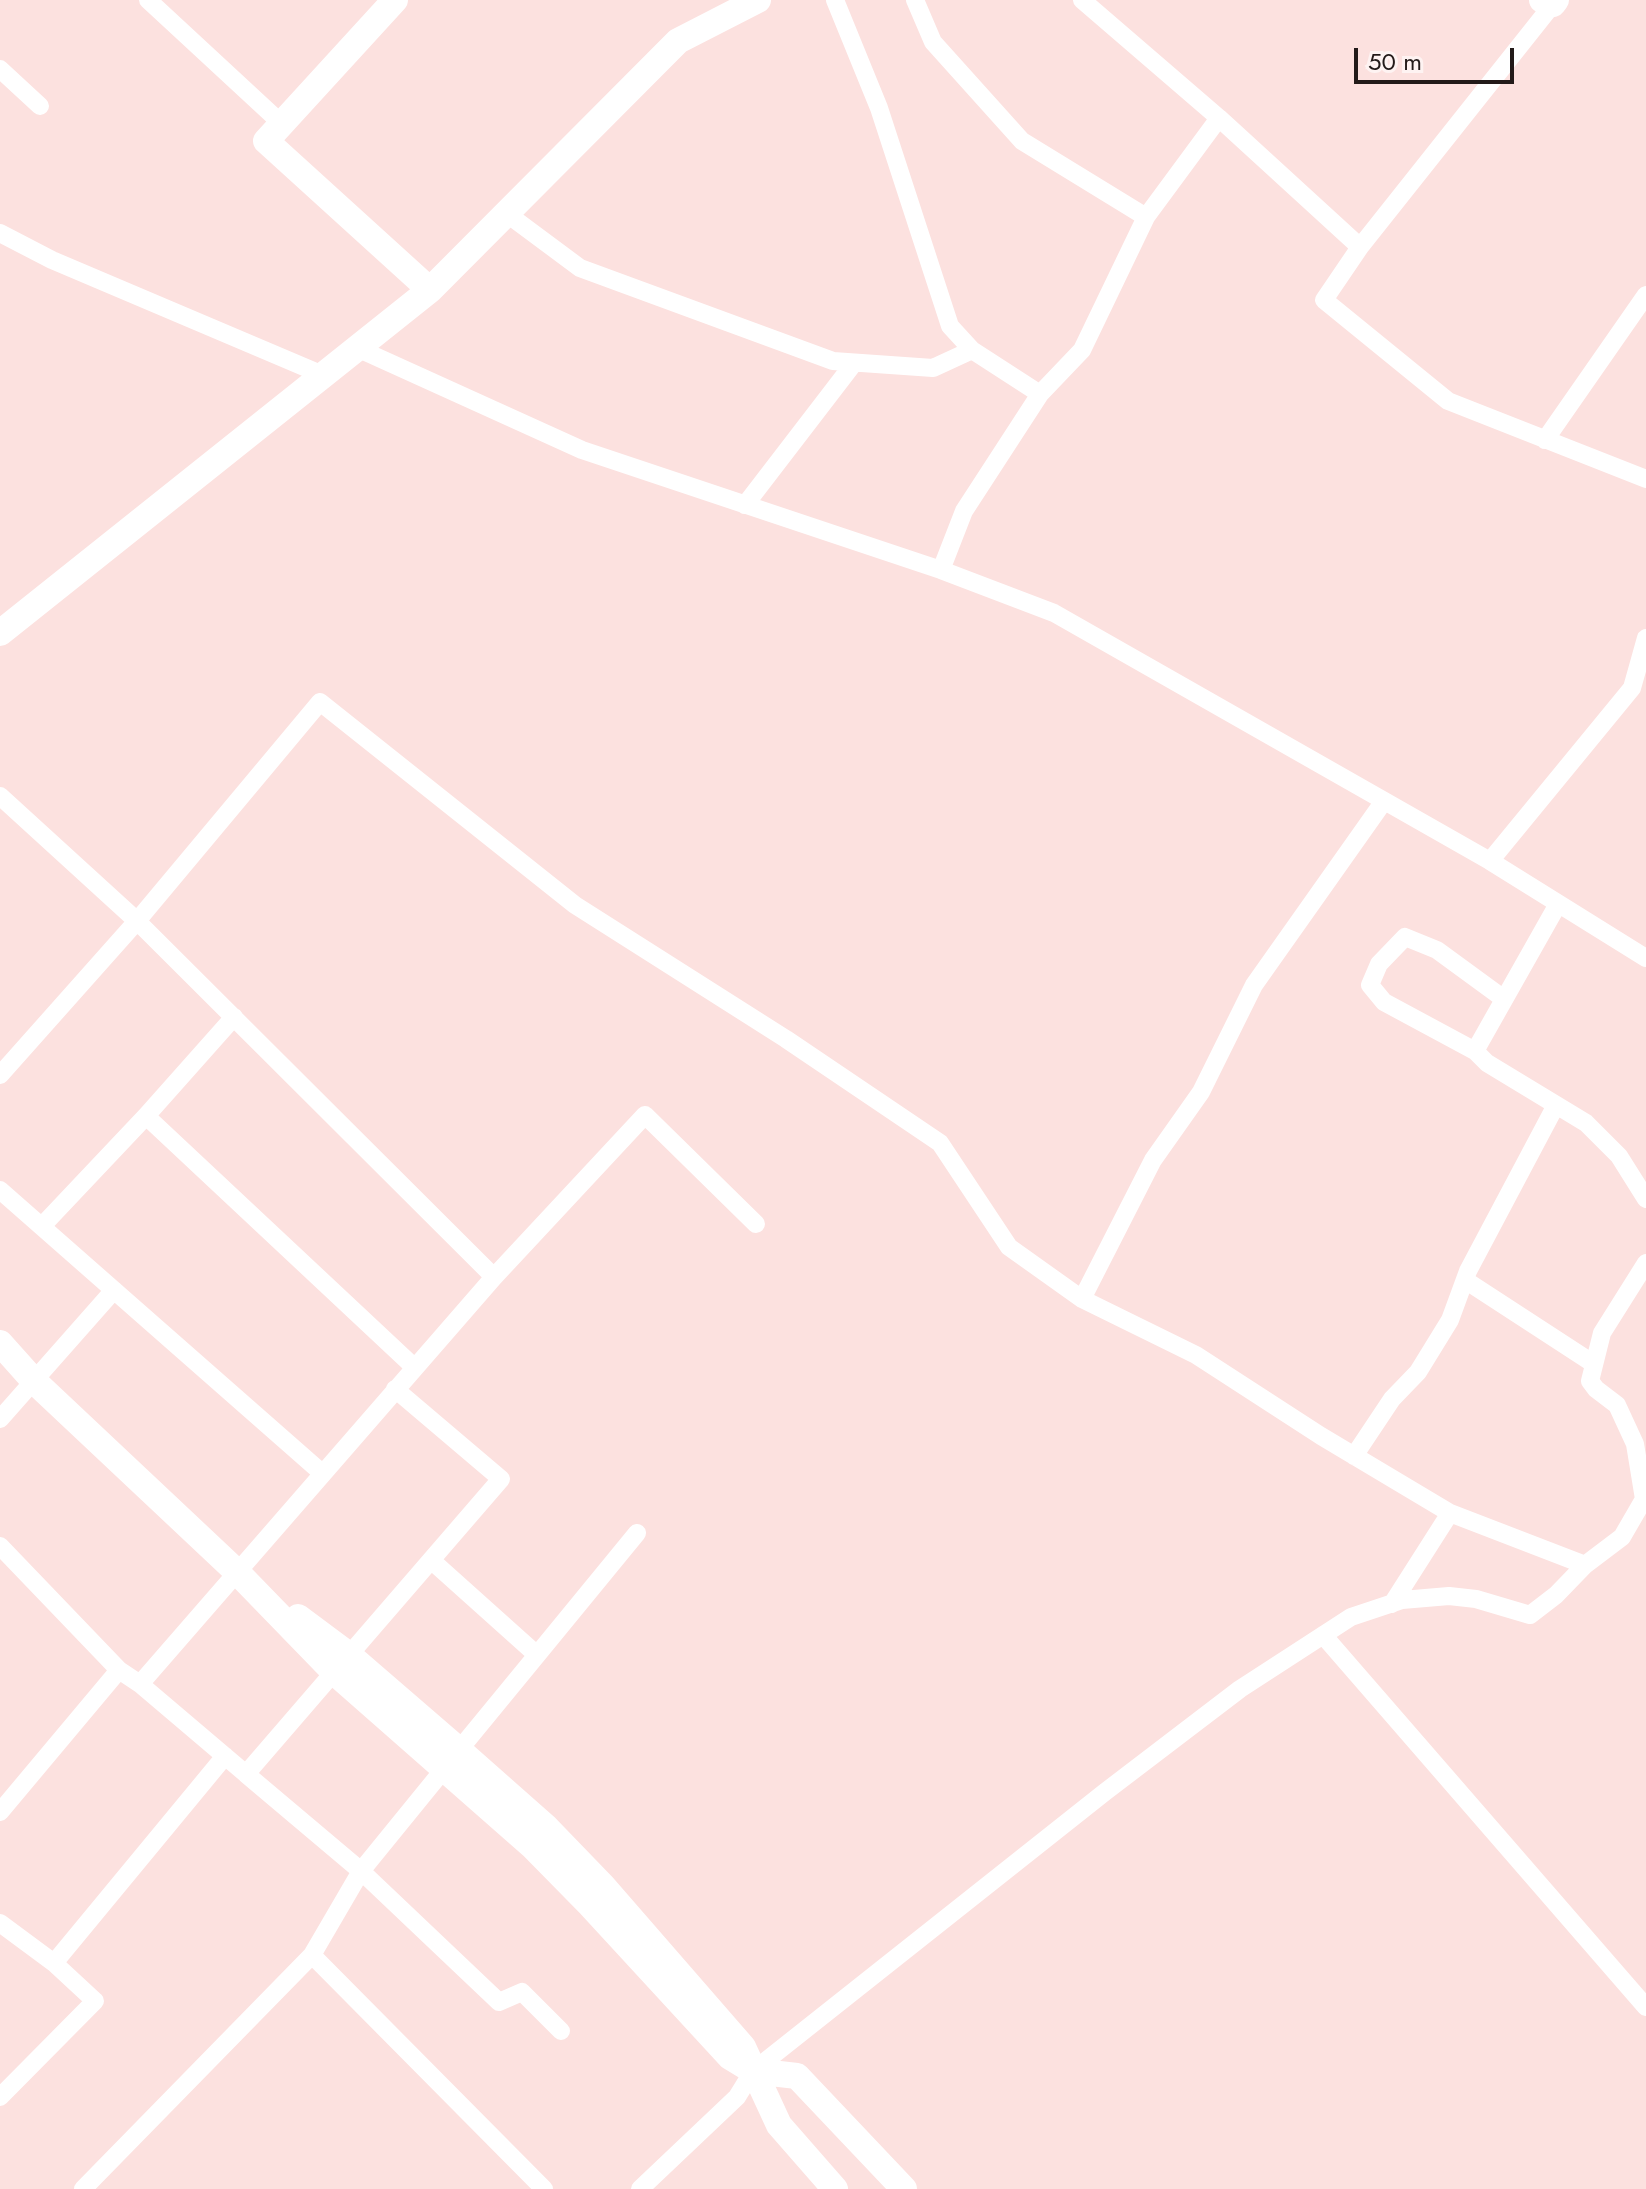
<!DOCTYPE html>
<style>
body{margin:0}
#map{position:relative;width:1646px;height:2189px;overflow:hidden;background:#fce1df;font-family:Jost,sans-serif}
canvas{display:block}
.scale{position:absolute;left:1354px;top:48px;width:160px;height:36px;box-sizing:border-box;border:4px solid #231a19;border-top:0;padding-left:10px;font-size:24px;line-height:28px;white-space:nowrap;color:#231a19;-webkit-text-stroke:6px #fef3f2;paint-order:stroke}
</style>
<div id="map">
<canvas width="1646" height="2189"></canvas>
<div class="scale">50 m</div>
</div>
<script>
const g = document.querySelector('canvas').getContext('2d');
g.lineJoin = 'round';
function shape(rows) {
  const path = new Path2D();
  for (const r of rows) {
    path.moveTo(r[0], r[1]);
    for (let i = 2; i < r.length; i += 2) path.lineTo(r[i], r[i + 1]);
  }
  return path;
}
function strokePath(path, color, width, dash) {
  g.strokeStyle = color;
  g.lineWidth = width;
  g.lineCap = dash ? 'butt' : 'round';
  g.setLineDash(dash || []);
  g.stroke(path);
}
strokePath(shape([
 [148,0,282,124],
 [835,0,879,108,950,326,972,350,1040,394,1082,350,1146,217,1219,118,1082,0],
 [915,0,933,42,1022,141,1146,217],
 [1553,4,1360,247,1324,300,1448,401,1646,479],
 [0,69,40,106],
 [1219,118,1360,247],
 [506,213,580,268,833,361,933,368,972,350],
 [0,233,52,260,323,375],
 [357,348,582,450,941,570,1054,613,1490,861,1632,688,1646,638],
 [1545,440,1646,295],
 [745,505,854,363],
 [941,570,964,511,1040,394],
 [0,796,137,921,320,702,575,905,786,1039,940,1143,1009,1247,1082,1299,1196,1355,1321,1436,1450,1513,1585,1565,1622,1537,1644,1499,1646,1500],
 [1490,861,1646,958],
 [1504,999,1437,950,1405,937,1379,964,1370,985,1384,1002,1475,1051,1487,1063,1586,1123,1619,1156,1646,1199],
 [1475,1051,1558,904],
 [0,1075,137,921,494,1277,645,1115,756,1224],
 [146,1116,234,1017],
 [0,1190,322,1473],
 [42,1226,146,1116,414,1367],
 [1465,1280,1594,1364],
 [1082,1299,1153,1160,1201,1092,1254,985,1384,801],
 [0,1419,114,1290],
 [1354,1456,1392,1399,1418,1372,1450,1320,1468,1271,1556,1105],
 [1644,1499,1635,1444,1617,1405,1596,1389,1590,1381,1602,1333,1646,1263],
 [0,1546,119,1670],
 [431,1560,537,1655,459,1750],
 [1392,1604,1450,1513],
 [1323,1635,1646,2007],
 [349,1655,501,1479,395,1389],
 [537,1655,637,1533],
 [140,1684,494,1277],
 [246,1774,361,1871,444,1769],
 [0,1812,119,1670,140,1684,246,1774,334,1672],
 [0,1923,54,1963,225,1756],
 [312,1955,361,1871,499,2002,522,1992,561,2031],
 [0,2097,95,2001,54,1963],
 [83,2189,312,1955,544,2189],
 [640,2189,737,2097,753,2071,1105,1792,1240,1689,1351,1617,1402,1600,1449,1596,1476,1599,1530,1615,1556,1595,1585,1565]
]), '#fff', 18);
strokePath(shape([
 [395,0,266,141,430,290],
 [1542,0,1553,4,1556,0],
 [0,633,430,290,678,41,758,0],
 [0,1343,34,1381,237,1572,334,1672,532,1846,590,1905,730,2057,753,2071,797,2076,904,2189],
 [298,1617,349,1655,459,1750,546,1827,603,1886,743,2047,779,2125,835,2189]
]), '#fff', 26);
</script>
